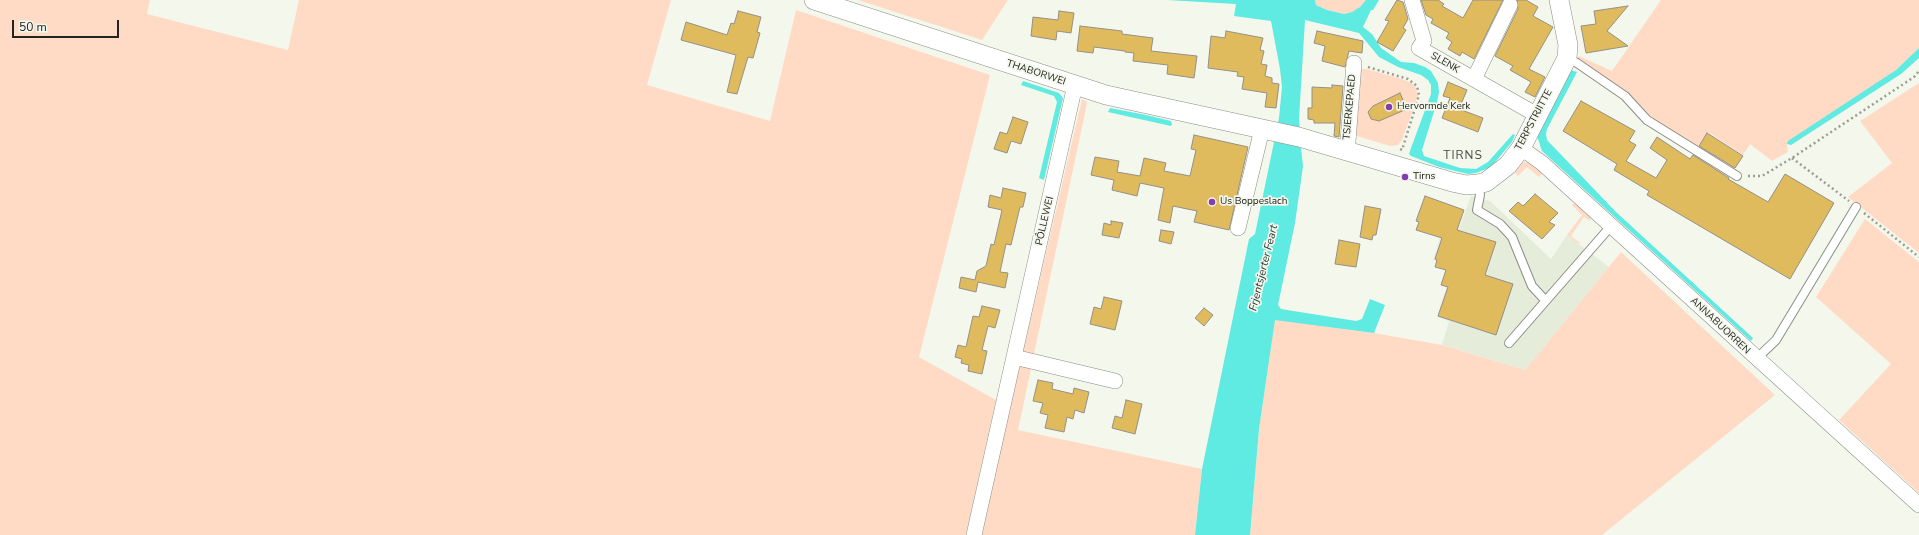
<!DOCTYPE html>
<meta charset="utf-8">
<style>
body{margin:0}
#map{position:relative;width:1919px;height:535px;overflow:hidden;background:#f4f7ec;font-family:"Nunito Sans",sans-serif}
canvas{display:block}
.scale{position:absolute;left:12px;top:20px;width:107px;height:18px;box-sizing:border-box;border:2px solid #232420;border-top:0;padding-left:5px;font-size:12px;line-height:14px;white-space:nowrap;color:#232420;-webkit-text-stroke:3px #f4f7ec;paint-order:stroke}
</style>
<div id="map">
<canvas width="1919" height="535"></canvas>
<div class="scale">50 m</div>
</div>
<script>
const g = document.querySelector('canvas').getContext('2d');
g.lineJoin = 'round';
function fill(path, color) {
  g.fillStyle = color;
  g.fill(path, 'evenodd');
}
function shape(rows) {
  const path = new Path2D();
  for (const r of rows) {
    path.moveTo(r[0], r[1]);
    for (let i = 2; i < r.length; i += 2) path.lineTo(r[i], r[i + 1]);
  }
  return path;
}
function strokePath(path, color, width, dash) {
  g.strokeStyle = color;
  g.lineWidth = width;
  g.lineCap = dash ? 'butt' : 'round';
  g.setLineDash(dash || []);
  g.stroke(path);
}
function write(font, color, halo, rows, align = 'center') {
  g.font = font + ' "Nunito Sans",sans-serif';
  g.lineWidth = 3.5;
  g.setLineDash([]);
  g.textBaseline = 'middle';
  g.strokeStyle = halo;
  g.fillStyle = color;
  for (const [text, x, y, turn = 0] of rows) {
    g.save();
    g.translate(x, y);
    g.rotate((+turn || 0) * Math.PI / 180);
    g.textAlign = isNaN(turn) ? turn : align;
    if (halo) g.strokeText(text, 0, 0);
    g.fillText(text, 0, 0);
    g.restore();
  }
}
fill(shape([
 [1471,196,1490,201,1551,259,1567,235,1609,267,1525,370,1442,345,1449,321,1437,317,1453,267,1433,260,1444,225,1459,229]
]), '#e6ecda');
fill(shape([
 [0,0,150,0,147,14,288,50,299,0,671,0,647,85,770,121,796,10,990,75,919,357,996,400,966,535,0,535],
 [858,0,1008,0,982,40],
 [1315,0,1366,0,1360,7,1352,12,1344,14,1327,10,1316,5],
 [1661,0,1919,0,1919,48,1896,70,1787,144,1788,152,1772,161,1750,144,1743,155,1708,132,1697,147,1659,124,1627,93,1578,58,1579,56,1612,71],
 [1357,69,1366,69,1399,78,1412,83,1416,88,1418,95,1416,101,1402,140,1398,145,1390,146,1360,137,1351,133],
 [1919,83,1919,253,1848,197,1892,163,1860,121],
 [1082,99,1087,102,1085,113,1034,354,1023,352],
 [1524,162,1530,163,1544,172,1539,177,1527,167,1518,176,1512,169],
 [1576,202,1591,213,1590,221,1584,217,1571,236,1580,243,1578,244,1567,235,1582,215,1572,205],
 [1865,219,1919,262,1919,493,1839,420,1891,364,1816,297],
 [1621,252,1775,395,1602,535,1250,535,1259,429,1275,319,1374,333,1442,345,1525,370],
 [1019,361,1032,364,1018,430,1202,469,1195,535,981,535]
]), '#ffdbc5');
fill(shape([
 [1167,0,1315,0,1316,5,1327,10,1344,14,1352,12,1360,7,1366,0,1379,0,1373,10,1371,10,1363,27,1372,34,1381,48,1401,62,1414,63,1425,67,1431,71,1438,83,1439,92,1437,102,1422,150,1424,156,1460,168,1476,169,1488,162,1513,134,1515,135,1512,142,1491,167,1476,173,1468,174,1439,167,1411,156,1409,154,1411,148,1431,94,1431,85,1428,80,1421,75,1398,67,1379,57,1359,33,1305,20,1299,119,1300,132,1297,142,1301,148,1303,166,1295,223,1278,305,1281,309,1356,321,1362,319,1370,299,1385,305,1374,333,1275,320,1259,429,1250,535,1195,535,1202,469,1249,239,1255,234,1279,118,1282,87,1280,69,1271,21,1234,16,1236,4],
 [1919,48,1919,58,1901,74,1791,145,1787,144,1788,141,1896,70],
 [1570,70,1577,72,1547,129,1546,134,1547,140,1615,211,1753,338,1751,341,1542,151,1537,136],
 [1023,81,1059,93,1063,98,1044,180,1039,178,1057,102,1054,96,1021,85],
 [1110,108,1146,115,1171,121,1172,124,1171,126,1108,112]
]), '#5feae2');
const building = shape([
 [1397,0,1403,2,1408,19,1403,28,1406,30,1393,51,1377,42,1389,21,1385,20,1397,0],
 [1421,0,1438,0,1444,4,1442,6,1463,18,1473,0,1503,0,1474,59,1462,52,1460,56,1448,49,1452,42,1446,38,1449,33,1431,23,1433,19,1426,15,1421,0],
 [1517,0,1526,0,1538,7,1533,16,1553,27,1529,69,1545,77,1535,97,1525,92,1531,82,1510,70,1513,66,1495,56,1518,9,1517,0],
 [1628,6,1607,31,1628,46,1586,53,1581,26,1596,24,1594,11,1628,6],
 [738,11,761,17,757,32,760,33,753,58,748,57,737,94,727,92,736,55,681,40,686,22,727,35,731,23,734,24,738,11],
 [1059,11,1074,13,1071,33,1057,31,1056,40,1031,36,1033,17,1058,20,1059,11],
 [1080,26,1122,31,1122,34,1153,38,1151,51,1197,56,1194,78,1167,74,1168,65,1133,61,1134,53,1125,52,1125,51,1094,47,1093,53,1077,51,1080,26],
 [1226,31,1263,38,1260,50,1264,51,1261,64,1267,65,1265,76,1272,78,1272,83,1279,84,1276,108,1265,107,1267,93,1242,89,1244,77,1237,76,1238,72,1208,68,1211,36,1225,38,1226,31],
 [1317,31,1363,41,1362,53,1349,51,1345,67,1322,61,1325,46,1314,43,1317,31],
 [1448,82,1467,90,1459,109,1483,118,1478,132,1442,118,1450,98,1443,96,1448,82],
 [1332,85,1343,86,1339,137,1334,136,1335,123,1314,123,1314,120,1308,119,1308,108,1312,108,1312,87,1332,88,1332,85],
 [1400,93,1407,109,1379,121,1371,119,1368,112,1373,106,1400,93],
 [1581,101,1635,131,1629,141,1636,145,1626,161,1656,178,1667,160,1650,148,1657,137,1690,159,1693,155,1729,178,1728,179,1768,202,1785,174,1834,203,1790,279,1647,195,1649,191,1614,170,1617,164,1563,131,1581,101],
 [1013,117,1028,122,1021,144,1011,141,1007,153,994,149,1000,132,1007,134,1013,117],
 [1707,133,1743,156,1735,168,1699,146,1707,133],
 [1194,135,1248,147,1229,230,1194,222,1197,211,1173,206,1170,223,1158,220,1164,188,1140,183,1137,196,1112,190,1114,180,1091,175,1095,157,1119,161,1117,172,1140,176,1144,158,1166,163,1164,171,1190,176,1196,150,1191,149,1194,135],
 [1003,188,1026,193,1023,207,1020,207,1011,245,1006,244,1000,272,1008,273,1005,288,978,282,976,292,959,288,961,277,975,280,977,271,986,266,991,244,994,245,1002,210,988,207,990,195,1001,198,1003,188],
 [1535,194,1558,213,1549,222,1555,225,1542,239,1509,211,1518,202,1523,206,1535,194],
 [1425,196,1464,210,1457,230,1496,242,1485,275,1513,284,1496,335,1438,316,1448,287,1441,285,1446,270,1435,267,1437,260,1435,259,1442,238,1416,230,1419,222,1416,221,1425,196],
 [1365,206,1381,209,1376,235,1373,235,1372,240,1360,237,1365,206],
 [1111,221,1123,223,1119,238,1102,235,1104,223,1111,225,1111,221],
 [1161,230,1174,232,1171,244,1159,241,1161,230],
 [1339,240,1360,244,1356,267,1335,264,1339,240],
 [1104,297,1122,301,1115,330,1090,324,1094,307,1101,309,1104,297],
 [982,306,1000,310,995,328,988,326,982,350,987,351,982,374,968,371,969,365,961,363,962,359,955,357,958,345,966,347,973,316,979,317,982,306],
 [1204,308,1213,315,1204,326,1195,318,1204,308],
 [1038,380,1053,383,1052,389,1073,394,1074,388,1089,392,1084,413,1075,410,1073,419,1067,417,1064,432,1045,428,1048,415,1040,413,1043,403,1033,401,1038,380],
 [1126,400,1142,404,1135,434,1112,428,1115,416,1122,418,1126,400]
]);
fill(building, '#e0bb5e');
strokePath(building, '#949086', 1);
const service = shape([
 [1567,58,1577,63,1625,96,1647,120,1737,176],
 [1478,184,1480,195,1477,210,1500,224,1512,237,1532,286,1545,300],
 [1509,343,1611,226],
 [1756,359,1776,340,1856,207]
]);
const minor = shape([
 [1412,0,1424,41,1419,48,1537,115],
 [1474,79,1510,5],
 [1521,148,1542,163,1919,505],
 [1345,150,1348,142,1354,63],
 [1238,228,1262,129],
 [1014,357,1115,381],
 [974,535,1075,85]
]);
const tertiary = shape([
 [814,0,1106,95,1299,137,1452,182,1466,185,1478,184,1486,182,1508,165,1521,148,1567,58,1568,45,1559,0]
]);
strokePath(service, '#8b8e84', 10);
strokePath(minor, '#8b8e84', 16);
strokePath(tertiary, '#8b8e84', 20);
strokePath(shape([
 [1368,67,1408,79,1417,86,1419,95,1417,102,1402,150,1400,149],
 [1792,158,1849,201],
 [1748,176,1762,176,1792,158,1914,77,1919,71],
 [1864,213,1919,257]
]), '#9b9d95', 2.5, [2, 3]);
strokePath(service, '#fff', 8);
strokePath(minor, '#fff', 15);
strokePath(tertiary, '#fff', 19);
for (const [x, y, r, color] of [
 [1389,107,4,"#863cad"],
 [1405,177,4,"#863cad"],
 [1212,202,4,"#863cad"]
]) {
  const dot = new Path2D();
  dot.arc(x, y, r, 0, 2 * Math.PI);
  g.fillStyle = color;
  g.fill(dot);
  strokePath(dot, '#f4f7ec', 1.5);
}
write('10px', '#232420', '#f4f7ec', [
 ["SLENK",1445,63,30],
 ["THABORWEI",1036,73,18],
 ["TSJERKEPAED",1350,107,-85],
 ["TERPSTRJITTE",1534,120,-62],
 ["PÔLLEWEI",1045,221,-77],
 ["ANNABUORREN",1720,326,43]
]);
write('10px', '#232420', '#f4f7ec', [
 ["Hervormde Kerk",1397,107],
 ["Tirns",1413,177],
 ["Us Boppeslach",1220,202]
], 'left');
write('italic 11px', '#19302f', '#f4f7ec', [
 ["Frjentsjerter Feart",1264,268,-76]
]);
g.letterSpacing = '1px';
write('12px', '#484b42', '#f4f7ec', [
 ["TIRNS",1463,156]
]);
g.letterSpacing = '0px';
</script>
